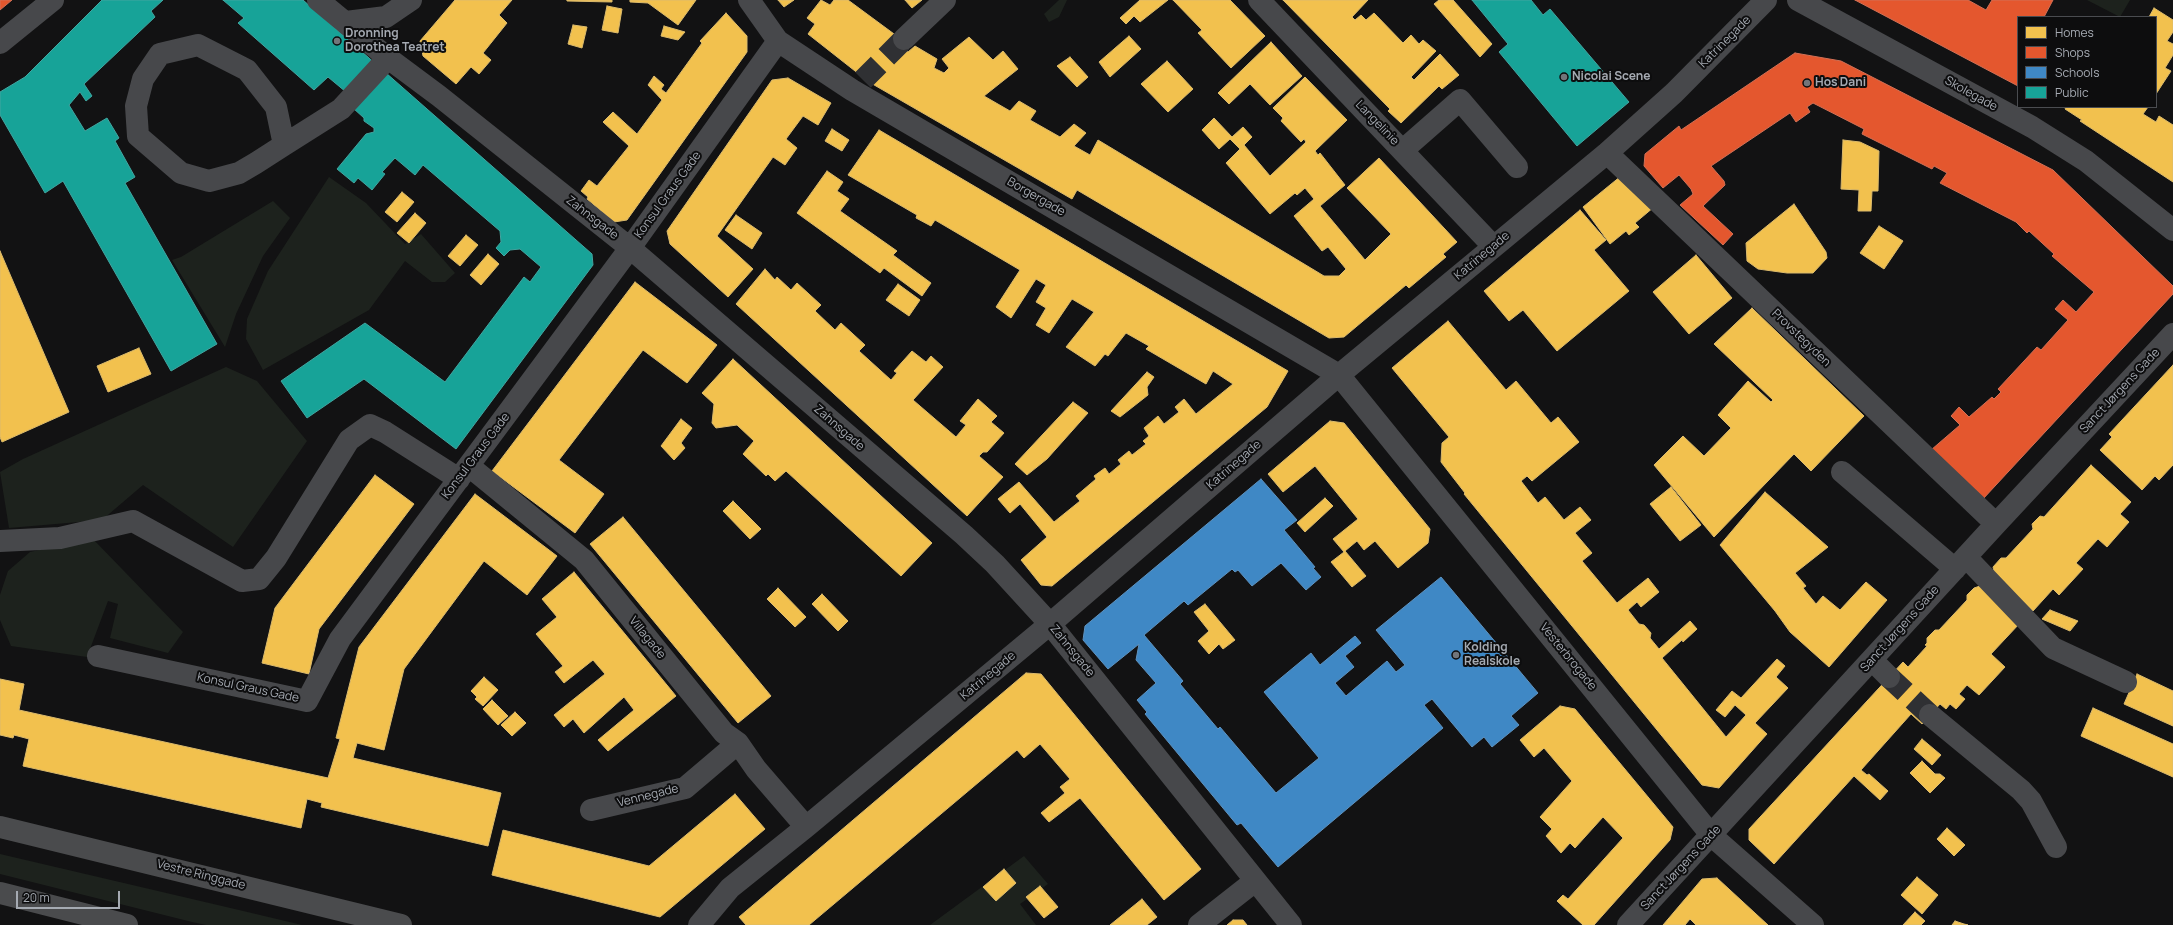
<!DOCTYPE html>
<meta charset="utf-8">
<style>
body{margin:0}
#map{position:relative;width:2173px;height:925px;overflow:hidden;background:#121213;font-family:Manrope,sans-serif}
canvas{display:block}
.legend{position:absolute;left:2017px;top:16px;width:140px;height:92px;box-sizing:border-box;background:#0d0d0e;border:1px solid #4a4c50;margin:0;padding:5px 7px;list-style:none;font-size:12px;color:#a5aab2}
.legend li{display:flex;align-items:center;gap:8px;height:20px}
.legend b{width:20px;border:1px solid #4a4c50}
.scale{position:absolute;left:16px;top:891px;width:104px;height:18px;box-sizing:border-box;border:2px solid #a5aab2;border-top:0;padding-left:5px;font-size:12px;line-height:14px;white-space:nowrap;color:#a5aab2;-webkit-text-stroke:3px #0d0d0e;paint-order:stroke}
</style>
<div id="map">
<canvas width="2173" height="925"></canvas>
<ul class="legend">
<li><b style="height:11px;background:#f2c14e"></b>Homes</li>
<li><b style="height:11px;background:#e4572e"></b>Shops</li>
<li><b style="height:11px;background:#3f88c5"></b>Schools</li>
<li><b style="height:11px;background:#17a398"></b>Public</li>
</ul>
<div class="scale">20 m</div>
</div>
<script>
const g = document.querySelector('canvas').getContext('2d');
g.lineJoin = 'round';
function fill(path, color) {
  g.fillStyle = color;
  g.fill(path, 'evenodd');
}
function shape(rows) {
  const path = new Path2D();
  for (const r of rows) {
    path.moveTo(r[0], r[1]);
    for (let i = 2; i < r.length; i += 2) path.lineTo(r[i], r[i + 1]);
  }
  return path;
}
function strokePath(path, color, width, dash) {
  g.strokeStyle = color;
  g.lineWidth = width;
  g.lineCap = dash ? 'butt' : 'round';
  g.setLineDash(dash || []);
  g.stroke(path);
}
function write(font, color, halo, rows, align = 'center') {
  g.font = font + ' Manrope,sans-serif';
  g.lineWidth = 4;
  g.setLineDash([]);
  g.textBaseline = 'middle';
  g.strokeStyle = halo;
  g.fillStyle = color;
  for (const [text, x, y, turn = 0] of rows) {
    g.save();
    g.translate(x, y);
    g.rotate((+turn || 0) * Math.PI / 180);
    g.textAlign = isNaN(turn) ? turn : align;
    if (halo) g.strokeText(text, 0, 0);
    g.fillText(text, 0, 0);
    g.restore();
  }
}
fill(shape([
 [1059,0,1067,0,1059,17,1049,22,1044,14],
 [2087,0,2130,0,2120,17],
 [329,177,366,203,405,244,421,234,455,273,445,282,432,282,405,261,369,310,263,370,246,339,247,319,268,271],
 [273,201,290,218,263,256,236,314,225,347,172,260,181,257],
 [226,367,257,381,307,441,233,547,143,485,102,520,9,528,0,472,23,459],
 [92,538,183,632,168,653,110,638,118,604,108,601,87,657,11,646,0,620,0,595,8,571,30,552],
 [0,854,239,910,302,925,206,925,192,922,0,874],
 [1024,856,1048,884,1020,904,1036,925,930,925]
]), '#1d221d');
const homes = shape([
 [455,0,512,0,499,15,507,23,483,53,491,60,479,74,471,67,456,84,423,56,420,41,455,0],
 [567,0,612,0,612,2,567,1,567,0],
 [630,0,696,0,678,25,648,3,630,2,630,0],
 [778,0,794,0,784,7,778,0],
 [821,0,830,5,834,0,848,0,909,45,905,50,908,52,915,46,937,59,934,68,944,73,949,68,942,59,969,37,993,60,1003,51,1018,69,984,96,1010,111,1019,101,1036,111,1030,120,1060,137,1074,124,1086,133,1074,146,1090,155,1098,140,1324,276,1339,276,1346,269,1328,247,1322,251,1294,216,1314,199,1305,188,1297,195,1295,193,1270,214,1226,163,1240,149,1230,139,1219,149,1202,130,1214,118,1232,137,1243,127,1252,137,1244,145,1270,176,1306,142,1304,139,1301,142,1281,121,1283,118,1273,108,1305,77,1347,120,1315,151,1318,155,1320,153,1345,185,1320,206,1365,260,1391,234,1347,188,1379,158,1457,242,1443,254,1446,257,1409,288,1406,285,1344,337,1329,338,1077,190,1072,199,869,82,808,34,815,24,807,18,821,0],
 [905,0,922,0,912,8,905,0],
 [1140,0,1168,0,1140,22,1134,16,1126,24,1120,18,1140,0],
 [1173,0,1230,0,1265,36,1231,68,1198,33,1202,30,1173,0],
 [1283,0,1368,0,1352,17,1355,20,1361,15,1366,20,1374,13,1403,43,1411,35,1419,44,1423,40,1436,51,1411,77,1414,80,1440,54,1459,75,1442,89,1439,86,1401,123,1388,111,1390,109,1283,0],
 [1439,0,1453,0,1492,44,1480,57,1434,4,1439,0],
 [607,6,622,9,618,33,602,30,607,6],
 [2154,8,2173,20,2173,32,2167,41,2173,44,2173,55,2165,68,2171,71,2156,94,2156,17,2149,17,2154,8],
 [726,13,747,36,747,52,627,220,614,222,587,199,588,197,581,191,589,180,597,186,629,146,603,122,613,112,637,134,662,100,648,85,654,76,664,85,661,89,666,93,702,43,700,41,726,13],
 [573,25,587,27,582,48,568,44,573,25],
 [664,26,685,32,678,40,661,36,664,26],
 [1129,36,1141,49,1110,77,1099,62,1129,36],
 [1271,42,1302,76,1270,105,1250,84,1229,104,1218,93,1271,42],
 [1070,57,1088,77,1077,87,1057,66,1070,57],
 [1167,61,1193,89,1168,112,1141,84,1167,61],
 [788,78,831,103,818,125,803,116,786,139,797,148,785,165,773,157,717,236,753,269,728,297,670,244,667,231,772,80,788,78],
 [2066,107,2148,107,2143,114,2156,122,2159,116,2173,125,2173,182,2080,121,2082,120,2065,109,2066,107],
 [832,129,849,140,842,151,825,141,832,129],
 [879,130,1288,371,1267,407,1052,586,1041,585,1021,560,1047,537,1020,504,1010,513,998,499,1019,482,1054,522,1080,501,1076,496,1096,479,1094,476,1105,468,1109,474,1121,464,1118,460,1129,451,1132,455,1146,444,1143,441,1149,436,1144,428,1158,416,1164,424,1179,412,1175,407,1184,399,1196,414,1233,384,1213,371,1206,384,1146,349,1149,346,1126,333,1108,356,1105,354,1095,366,1066,347,1094,312,1072,299,1049,333,1036,325,1046,308,1036,302,1046,285,1036,279,1011,318,996,307,1020,270,935,220,931,226,916,218,917,215,848,175,879,130],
 [1843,140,1860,142,1879,151,1878,191,1872,191,1871,211,1858,211,1859,190,1841,189,1843,140],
 [827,171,843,182,837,191,849,199,840,211,897,251,893,255,931,283,922,296,884,268,880,273,797,213,827,171],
 [1621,176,1654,207,1635,223,1639,227,1629,235,1626,231,1610,244,1583,207,1621,176],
 [402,192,414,202,397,222,385,212,402,192],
 [1794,204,1826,252,1827,258,1813,273,1787,273,1758,269,1747,261,1746,243,1794,204],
 [1580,210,1606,240,1594,250,1629,291,1557,351,1523,310,1509,321,1484,291,1580,210],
 [415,213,426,223,409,243,397,233,415,213],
 [736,215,762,233,752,249,725,230,736,215],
 [1879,226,1903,241,1884,269,1860,253,1879,226],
 [466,235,478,245,460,266,448,256,466,235],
 [0,251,69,412,2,442,0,437,0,251],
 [488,254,499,264,481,285,470,275,488,254],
 [1696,255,1732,298,1689,334,1653,292,1696,255],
 [765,269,775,280,777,277,791,290,797,283,821,305,815,311,835,330,841,323,865,345,859,351,891,380,897,373,894,371,912,351,926,362,931,356,943,367,913,400,956,437,966,425,960,421,978,399,997,416,991,422,1004,433,987,452,983,452,979,456,1003,477,967,516,736,304,765,269],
 [635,282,717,345,687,383,643,350,559,460,604,494,575,533,492,471,635,282],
 [898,284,920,300,909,316,886,300,898,284],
 [1752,308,1864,416,1811,471,1794,454,1714,537,1654,465,1683,436,1704,456,1731,428,1718,415,1748,381,1771,402,1773,400,1714,344,1752,308],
 [1448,321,1506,390,1516,381,1551,423,1558,417,1579,442,1532,481,1527,476,1521,481,1538,503,1545,497,1564,520,1580,507,1591,520,1575,533,1592,553,1582,561,1617,603,1648,578,1659,592,1641,607,1637,602,1628,610,1639,624,1644,625,1651,633,1650,638,1659,649,1690,621,1697,629,1683,642,1682,640,1662,658,1726,737,1746,715,1735,705,1725,717,1716,710,1732,691,1741,698,1777,659,1785,666,1776,677,1788,688,1755,723,1767,734,1719,788,1702,785,1464,494,1465,493,1441,462,1442,443,1449,437,1392,368,1448,321],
 [139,348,151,374,108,392,97,366,139,348],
 [733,359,932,543,901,576,786,471,775,481,768,474,766,476,743,454,754,441,737,425,716,428,712,423,714,404,702,393,733,359],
 [2173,365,2173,465,2159,480,2155,476,2142,490,2100,450,2112,437,2109,434,2173,365],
 [1147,372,1154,377,1147,387,1148,395,1120,417,1111,411,1147,372],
 [1073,402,1088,413,1047,459,1027,475,1015,464,1073,402],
 [681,419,692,428,681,443,685,448,674,460,661,446,681,419],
 [1330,421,1344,423,1430,529,1428,543,1398,568,1375,541,1364,550,1357,541,1345,551,1366,576,1352,587,1331,562,1344,552,1333,539,1358,519,1315,466,1283,492,1268,474,1330,421],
 [2091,465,2131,502,2120,514,2129,522,2107,547,2098,539,2076,563,2083,569,2059,595,2053,589,2033,611,1992,573,1994,571,1993,567,2001,558,2006,558,2033,529,2032,524,2040,516,2044,517,2091,465],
 [375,475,414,504,319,629,309,674,262,663,275,608,375,475],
 [1671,487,1701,525,1680,541,1650,504,1671,487],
 [1765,492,1828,547,1795,573,1806,586,1803,588,1816,604,1823,596,1840,610,1866,582,1887,600,1829,667,1790,632,1775,611,1720,545,1765,492],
 [475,494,557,556,527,595,484,561,404,669,384,750,357,743,353,758,501,793,488,846,321,807,322,803,307,799,301,828,23,766,29,739,14,735,13,738,0,735,0,679,24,684,19,710,328,778,340,739,336,738,359,647,475,494],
 [1325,498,1333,506,1305,532,1297,523,1325,498],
 [733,501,761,529,750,539,723,511,733,501],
 [623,517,771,696,738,723,590,544,623,517],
 [574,572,676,696,608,751,598,740,634,710,624,697,584,733,573,719,564,727,554,715,605,674,593,660,564,683,555,672,563,666,536,634,557,617,542,599,574,572],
 [1980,586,2020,623,1991,654,2005,667,1979,695,1967,685,1959,694,1965,699,1956,709,1950,704,1946,709,1940,704,1922,724,1911,714,1861,770,1867,775,1869,774,1888,791,1880,800,1854,776,1774,864,1749,840,1749,829,1903,662,1908,667,1927,646,1925,645,1927,643,1927,638,1935,630,1939,630,1967,600,1967,595,1974,588,1980,586],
 [778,588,806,617,795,627,767,599,778,588],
 [822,594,848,621,838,631,812,604,822,594],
 [1205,604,1235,640,1223,649,1219,644,1209,654,1198,641,1209,631,1194,612,1205,604],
 [2050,610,2078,621,2070,631,2042,619,2050,610],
 [1026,673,1041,674,1201,869,1164,900,1080,798,1049,822,1041,813,1065,793,1060,787,1070,779,1040,744,1024,758,1017,750,809,925,746,925,739,917,1026,673],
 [2137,674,2173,691,2173,726,2124,704,2137,674],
 [484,677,498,690,483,706,475,699,477,697,471,691,484,677],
 [492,700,508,716,498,725,483,709,492,700],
 [1560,706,1575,709,1673,827,1670,840,1594,925,1583,925,1557,901,1563,895,1568,899,1623,838,1603,817,1575,848,1570,843,1561,853,1546,836,1552,829,1540,817,1572,781,1544,748,1534,757,1520,740,1560,706],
 [2093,708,2173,744,2173,777,2081,736,2093,708],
 [515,712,526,723,512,736,501,725,515,712],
 [1922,739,1941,755,1932,765,1914,749,1922,739],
 [1922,761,1935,774,1940,774,1945,778,1930,793,1910,773,1922,761],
 [735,794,765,829,660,917,492,875,503,830,649,866,735,794],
 [1947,828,1965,845,1954,856,1937,839,1947,828],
 [1004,869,1016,883,996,901,983,887,1004,869],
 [1917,877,1938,895,1922,914,1901,895,1917,877],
 [1717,878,1768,925,1696,925,1690,919,1685,925,1663,925,1702,879,1717,878],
 [1040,886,1058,907,1044,918,1026,897,1040,886],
 [1142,899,1157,917,1147,925,1110,925,1142,899],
 [1915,912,1925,921,1921,925,1903,925,1915,912],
 [1233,920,1243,920,1247,925,1227,925,1233,920],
 [1955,921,1964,924,1968,925,1952,925,1955,921]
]);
fill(homes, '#f2c14e');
strokePath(homes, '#dbba6c', 1);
const shops = shape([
 [0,0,12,0,0,10,0,0],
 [1855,0,1968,0,1986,10,1992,0,2053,0,2044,17,2018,17,2018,86,1855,0],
 [1795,53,1841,61,2053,170,2173,286,2173,294,1983,499,1931,450,1960,425,1951,416,1959,407,1969,417,1992,397,1994,399,2001,392,1998,389,2037,347,2041,350,2068,320,2055,309,2063,300,2076,312,2094,292,2052,256,2054,254,2029,231,2027,233,2016,222,1940,183,1947,173,1934,166,1932,169,1862,134,1864,129,1813,103,1807,107,1810,112,1796,122,1790,113,1711,166,1724,181,1725,185,1703,206,1733,234,1723,245,1680,205,1693,194,1691,189,1679,175,1663,188,1644,166,1645,154,1679,126,1681,130,1795,53]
]);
fill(shops, '#e4572e');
strokePath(shops, '#d17056', 1);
const schools = shape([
 [1261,479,1297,520,1284,530,1315,567,1313,568,1321,577,1306,590,1281,563,1252,586,1238,570,1235,572,1232,569,1188,605,1184,601,1144,635,1183,681,1180,684,1218,729,1220,727,1276,793,1319,758,1264,692,1311,653,1320,665,1355,636,1361,643,1345,656,1354,667,1335,683,1346,696,1387,661,1396,672,1405,665,1376,630,1441,577,1538,693,1511,716,1519,725,1492,747,1484,737,1472,747,1432,699,1424,705,1443,728,1278,867,1241,823,1237,825,1145,714,1147,712,1137,700,1156,683,1136,660,1139,644,1108,669,1083,640,1085,626,1261,479]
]);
fill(schools, '#3f88c5');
strokePath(schools, '#5e92bf', 1);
const public = shape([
 [102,0,163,0,151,11,155,17,84,84,92,96,86,101,80,92,69,105,85,131,107,118,119,138,115,141,135,177,125,183,217,344,171,371,63,181,45,193,0,115,0,92,25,77,102,0],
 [223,0,303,0,592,254,593,265,456,449,364,379,307,418,281,381,365,323,445,382,524,277,530,282,541,267,520,249,510,250,504,256,496,248,501,242,500,231,423,165,415,175,395,158,382,172,385,174,372,190,358,178,354,183,337,169,366,134,374,132,374,128,364,121,364,118,353,108,358,102,328,77,314,90,238,23,244,18,223,0],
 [1472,0,1531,0,1543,15,1550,9,1629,102,1577,146,1499,52,1508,44,1472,0]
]);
fill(public, '#17a398');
strokePath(public, '#42a5a0', 1);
strokePath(shape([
 [863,80,904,39],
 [1889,677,1930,715]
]), '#2f3033', 22, [22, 11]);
strokePath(shape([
 [318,0,388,58,439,96,630,248,964,535,995,564,1050,624,1291,925],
 [749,0,778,41,852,90,1339,375,1712,836,1813,925],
 [1259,0,1493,246],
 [1798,0,2032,127,2086,161,2173,230],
 [346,22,386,17,411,0],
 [904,39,945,0],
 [0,43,53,0],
 [284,145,276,107,247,70,198,45,160,54,143,79,136,106,138,136,181,173,209,181,239,173,256,163,284,145,341,109,388,58],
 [1403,150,1460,100,1517,167],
 [1607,153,1996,524],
 [469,466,584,560,724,733,738,743,756,769,806,827],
 [1842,472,1955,569],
 [0,541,60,538,133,521,242,581,259,579,276,558,349,440,370,425,385,432,459,479],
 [1966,557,2053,648,2126,682],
 [98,656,307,701,340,639,630,248,778,41],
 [1872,660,1889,677],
 [1930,715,2021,790,2031,801,2056,847],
 [591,810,685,788,738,743],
 [699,925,730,888,806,827,1050,624,1339,375,1607,153,1674,93,1766,0],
 [1199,925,1255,881],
 [1628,925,1996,524,2173,334]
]), '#47484b', 22);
strokePath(shape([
 [0,827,401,925],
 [0,893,127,925]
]), '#4a4b4d', 22);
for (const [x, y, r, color] of [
 [337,41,4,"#72757a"],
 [1564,77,4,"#72757a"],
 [1807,83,4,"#72757a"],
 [1456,655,4,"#72757a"]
]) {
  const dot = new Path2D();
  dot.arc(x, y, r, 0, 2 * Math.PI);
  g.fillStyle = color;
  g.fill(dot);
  strokePath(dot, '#0d0d0e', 1.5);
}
write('bold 12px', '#a5aab2', '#0d0d0e', [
 ["Dronning",345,34],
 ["Dorothea Teatret",345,48],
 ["Nicolai Scene",1572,77],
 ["Hos Dani",1815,83],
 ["Kolding",1464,648],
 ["Realskole",1464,662]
], 'left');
write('12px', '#a5aab2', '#0d0d0e', [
 ["Katrinegade",1725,42,-45],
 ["Skolegade",1971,94,29],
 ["Langelinie",1377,123,46],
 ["Konsul Graus Gade",668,195,-54],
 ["Borgergade",1036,197,30],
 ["Zahnsgade",592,218,38],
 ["Katrinegade",1482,256,-40],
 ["Provstegyden",1801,338,44],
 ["Sanct Jørgens Gade",2120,391,-47],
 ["Zahnsgade",839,428,41],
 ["Konsul Graus Gade",476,456,-53],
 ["Katrinegade",1234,465,-41],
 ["Sanct Jørgens Gade",1900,629,-48],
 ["Villagade",647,638,51],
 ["Zahnsgade",1072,651,51],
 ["Vesterbrogade",1568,657,51],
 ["Katrinegade",988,676,-40],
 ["Konsul Graus Gade",248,688,12],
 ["Vennegade",648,796,-14],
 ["Sanct Jørgens Gade",1681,868,-47],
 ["Vestre Ringgade",201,875,14]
]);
</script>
